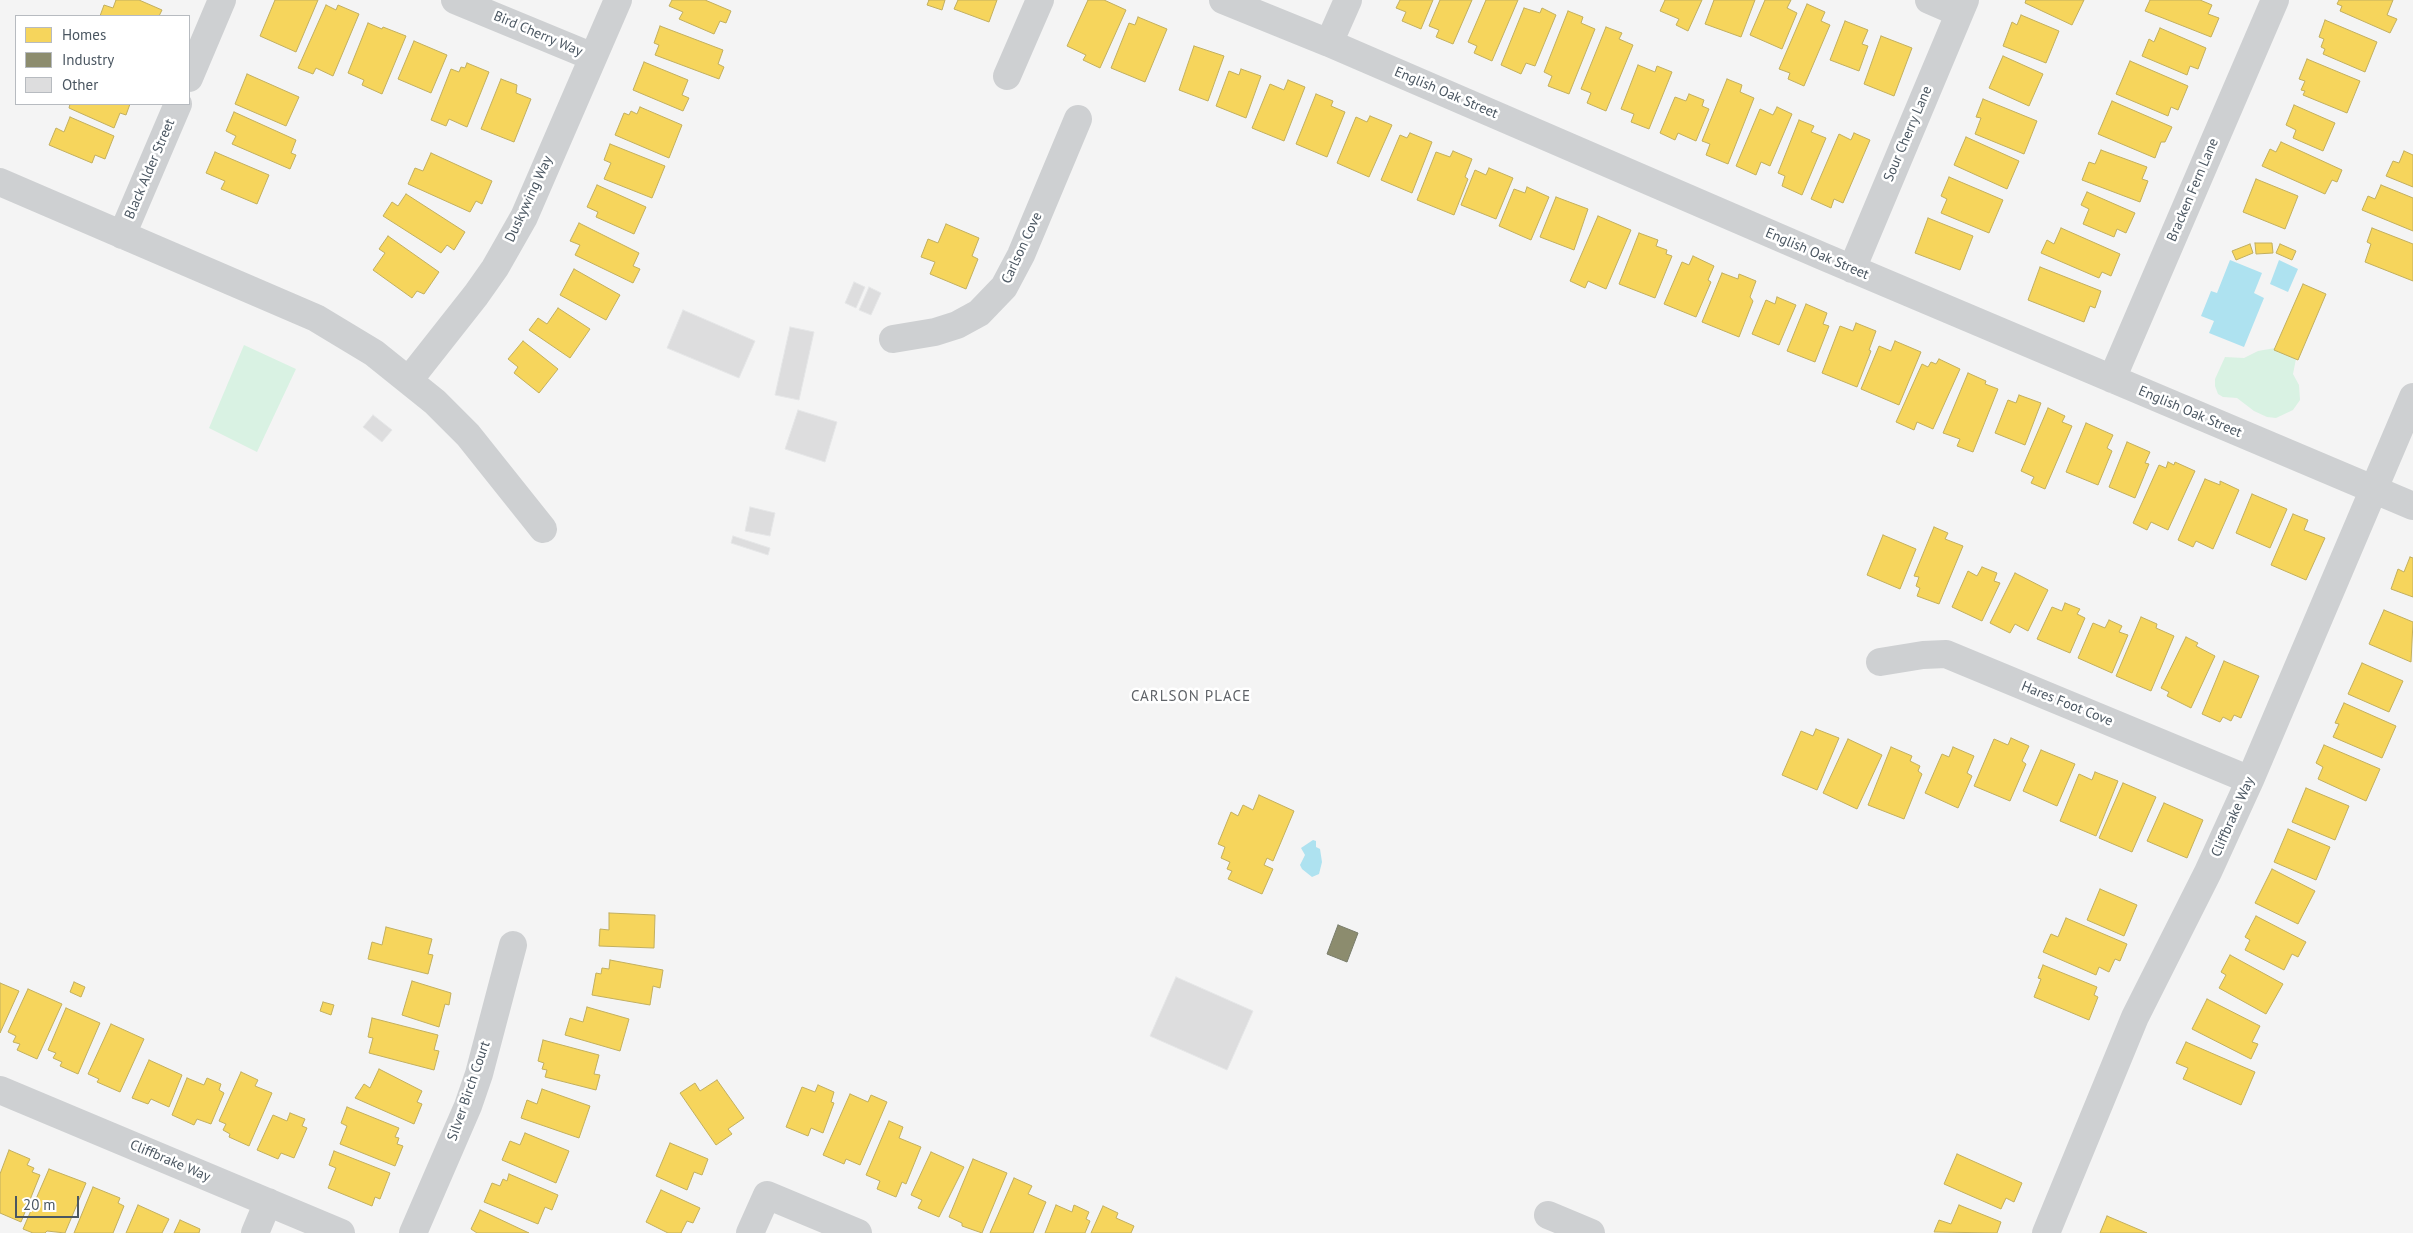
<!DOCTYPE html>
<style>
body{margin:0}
#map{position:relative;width:2413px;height:1233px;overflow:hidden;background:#f4f4f4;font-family:"PT Sans",sans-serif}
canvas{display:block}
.legend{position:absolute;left:15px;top:15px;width:175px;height:90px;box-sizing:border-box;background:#fff;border:1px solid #b7bbc0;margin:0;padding:6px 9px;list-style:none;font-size:15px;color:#4a5661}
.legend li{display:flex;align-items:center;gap:10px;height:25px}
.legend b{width:25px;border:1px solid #b7bbc0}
.scale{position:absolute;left:15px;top:1196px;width:64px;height:22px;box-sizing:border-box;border:2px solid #4a5661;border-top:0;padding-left:6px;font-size:15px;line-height:18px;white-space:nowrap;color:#4a5661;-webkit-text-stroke:4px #fff;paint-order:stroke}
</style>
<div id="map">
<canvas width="2413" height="1233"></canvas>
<ul class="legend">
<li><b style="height:14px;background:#f6d55c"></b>Homes</li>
<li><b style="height:14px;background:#8c8c6e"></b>Industry</li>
<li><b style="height:14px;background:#ddddde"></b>Other</li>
</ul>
<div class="scale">20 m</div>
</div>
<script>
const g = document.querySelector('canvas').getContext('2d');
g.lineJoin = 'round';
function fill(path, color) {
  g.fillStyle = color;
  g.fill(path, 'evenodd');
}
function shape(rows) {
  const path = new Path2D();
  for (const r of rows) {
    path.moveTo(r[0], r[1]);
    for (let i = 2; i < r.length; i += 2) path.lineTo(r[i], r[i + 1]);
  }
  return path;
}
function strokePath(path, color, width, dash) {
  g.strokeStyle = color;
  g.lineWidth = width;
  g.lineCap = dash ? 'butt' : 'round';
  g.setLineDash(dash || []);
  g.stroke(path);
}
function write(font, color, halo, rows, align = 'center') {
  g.font = font + ' "PT Sans",sans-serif';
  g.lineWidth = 5;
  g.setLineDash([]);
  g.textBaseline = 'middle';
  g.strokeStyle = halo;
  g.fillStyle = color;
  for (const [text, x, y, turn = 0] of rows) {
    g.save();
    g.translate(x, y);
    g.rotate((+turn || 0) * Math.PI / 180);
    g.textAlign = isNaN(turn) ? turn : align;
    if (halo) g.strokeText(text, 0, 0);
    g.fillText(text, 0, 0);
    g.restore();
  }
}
fill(shape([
 [244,345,296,369,257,452,209,428],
 [2275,348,2275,350,2296,359,2293,374,2299,385,2300,400,2293,410,2276,418,2267,417,2254,411,2237,398,2223,397,2218,394,2215,386,2215,379,2225,357,2244,358,2258,351]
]), '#d9f2e3');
fill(shape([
 [2230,260,2262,273,2254,293,2264,298,2244,347,2209,333,2214,321,2201,316,2211,291,2217,293],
 [2279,260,2298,269,2288,292,2270,284],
 [1313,840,1316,841,1316,847,1320,849,1322,862,1319,874,1312,877,1302,869,1300,865,1305,855,1301,848]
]), '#aee2f0');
const homes = shape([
 [116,0,139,0,162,10,159,16,100,16,104,5,113,8,116,0],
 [275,0,318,0,296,52,260,36,275,0],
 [672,0,705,0,731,11,726,23,720,21,714,34,679,19,683,12,669,6,672,0],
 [929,0,928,0,945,0,942,10,927,5,929,0],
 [958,0,997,0,989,22,954,9,958,0],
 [1088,0,1104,0,1126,10,1100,68,1083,60,1086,55,1067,46,1088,0],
 [1400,0,1433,0,1421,29,1402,21,1406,12,1396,8,1400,0],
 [1440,0,1472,0,1453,44,1436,37,1439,30,1429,26,1440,0],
 [1486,0,1518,0,1492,61,1474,53,1477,46,1468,42,1486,0],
 [1665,0,1702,0,1688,31,1676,25,1679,19,1660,11,1665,0],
 [1714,0,1755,0,1741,37,1705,24,1714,0],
 [1765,0,1791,0,1787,8,1797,13,1782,49,1750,35,1765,0],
 [2026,0,2084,0,2072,25,2025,3,2026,0],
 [2150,0,2200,0,2212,5,2208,14,2219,18,2211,37,2145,11,2150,0],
 [2339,0,2393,0,2387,15,2397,19,2390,33,2340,11,2342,6,2337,4,2339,0],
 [1807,4,1825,12,1821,21,1830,25,1804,86,1788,79,1790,73,1779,69,1807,4],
 [326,5,336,10,338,5,359,14,333,76,316,68,313,74,298,68,326,5],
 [1524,8,1540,13,1542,8,1556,15,1535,66,1526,63,1521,74,1501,65,1524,8],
 [1568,11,1583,17,1581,23,1595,29,1569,94,1548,86,1552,76,1544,72,1568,11],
 [2021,15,2059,31,2046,63,2003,46,2012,22,2017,25,2021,15],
 [1138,17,1167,29,1145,82,1111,68,1129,23,1135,25,1138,17],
 [2325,20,2377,42,2365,72,2323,54,2325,49,2321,47,2324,39,2319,37,2325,20],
 [1845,21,1868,30,1862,44,1868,46,1859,71,1830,60,1845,21],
 [368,23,382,29,383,27,406,36,382,94,362,85,364,80,348,73,368,23],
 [660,26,723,50,718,64,724,67,719,79,655,55,659,45,654,43,660,26],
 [1606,27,1622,33,1619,39,1633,45,1606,111,1587,103,1591,93,1581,89,1606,27],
 [2160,28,2206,48,2198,69,2190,66,2187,75,2142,56,2149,39,2154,42,2160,28],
 [1881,36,1912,48,1894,96,1864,84,1881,36],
 [414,41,447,55,431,93,398,79,414,41],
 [1194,46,1224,56,1208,101,1179,90,1194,46],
 [2003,56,2043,74,2029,106,1989,88,2003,56],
 [2307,59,2360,81,2347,113,2303,95,2305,91,2301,90,2305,81,2299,79,2307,59],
 [2130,61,2188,86,2178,110,2171,107,2168,116,2116,94,2130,61],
 [644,62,688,80,682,95,689,98,683,111,633,90,644,62],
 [467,63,489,72,467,127,449,119,446,126,431,120,451,69,459,72,461,67,465,68,467,63],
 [1638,65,1655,72,1657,66,1672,72,1649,129,1631,122,1634,114,1621,109,1638,65],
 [1241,69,1261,76,1246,118,1216,106,1229,71,1239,75,1241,69],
 [247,74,299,97,286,126,235,104,247,74],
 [501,79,517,85,516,93,531,99,514,142,481,129,501,79],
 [1727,79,1742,85,1740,92,1754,98,1728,164,1706,155,1710,144,1702,141,1727,79],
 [1288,80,1305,87,1284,141,1252,128,1270,84,1284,90,1288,80],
 [1316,94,1333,101,1331,106,1345,112,1327,157,1296,144,1316,94],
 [1689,94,1704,100,1702,106,1709,109,1696,141,1678,133,1675,140,1660,133,1675,97,1686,101,1689,94],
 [1983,99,2037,121,2024,154,1975,134,1981,118,1976,117,1983,99],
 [2112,101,2172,127,2165,142,2161,142,2155,158,2098,134,2112,101],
 [70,104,130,104,126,115,120,113,114,128,69,108,70,104],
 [2294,105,2335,123,2323,151,2293,138,2296,130,2286,125,2294,105],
 [640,107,682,125,669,158,615,135,624,113,629,115,631,111,637,114,640,107],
 [1777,107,1792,114,1770,166,1761,162,1756,175,1736,166,1760,109,1773,115,1777,107],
 [234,112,296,140,291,153,296,155,290,169,232,144,236,136,226,131,234,112],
 [1370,116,1392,125,1369,177,1337,163,1356,117,1367,122,1370,116],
 [70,117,114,136,105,159,95,155,92,163,49,145,56,128,64,132,70,117],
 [1799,120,1814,126,1811,132,1826,138,1802,195,1782,186,1785,176,1778,173,1799,120],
 [1410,133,1432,142,1412,193,1381,180,1400,135,1407,138,1410,133],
 [1854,133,1870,140,1843,203,1834,199,1831,208,1811,199,1839,134,1851,140,1854,133],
 [1966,137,2019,161,2007,189,1954,165,1966,137],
 [2281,142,2342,170,2337,182,2332,180,2325,194,2262,166,2270,149,2276,152,2281,142],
 [610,144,665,166,652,198,604,179,611,163,604,160,610,144],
 [2101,150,2147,167,2142,179,2148,181,2140,202,2082,180,2089,162,2095,164,2101,150],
 [1453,151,1472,159,1465,177,1468,179,1454,215,1417,200,1436,152,1450,157,1453,151],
 [2404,151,2413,155,2413,187,2386,176,2393,161,2399,163,2404,151],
 [215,152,269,175,257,204,221,189,225,181,206,173,215,152],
 [431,153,492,181,482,204,476,201,470,212,408,184,415,168,423,171,431,153],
 [1489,168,1513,178,1496,219,1461,205,1475,170,1486,175,1489,168],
 [1949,177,2003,200,1989,233,1941,213,1947,199,1941,196,1949,177],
 [2256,179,2298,196,2285,229,2243,212,2256,179],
 [597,185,646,207,634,234,596,217,598,212,587,207,597,185],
 [2381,185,2413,198,2413,231,2362,210,2368,196,2375,199,2381,185],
 [1527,187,1549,197,1531,240,1499,226,1514,189,1525,193,1527,187],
 [2087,192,2135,213,2126,233,2117,229,2114,237,2083,224,2089,209,2081,205,2087,192],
 [406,194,465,232,454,250,447,245,441,253,383,216,392,202,398,206,406,194],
 [1556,197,1588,209,1574,250,1540,237,1556,197],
 [1598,216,1631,230,1606,289,1588,281,1585,288,1570,281,1598,216],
 [1928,218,1973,236,1960,270,1915,253,1928,218],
 [579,223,639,253,633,266,640,269,633,283,575,255,580,245,570,241,579,223],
 [946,224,979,238,972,256,978,259,966,289,930,274,935,262,921,257,928,239,938,243,946,224],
 [2061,228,2120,254,2111,276,2102,272,2099,278,2041,253,2047,240,2054,244,2061,228],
 [2372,228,2413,244,2413,281,2365,262,2371,244,2367,242,2372,228],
 [1639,233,1658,240,1656,246,1667,250,1666,254,1672,256,1655,298,1619,284,1639,233],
 [388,236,439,272,424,294,417,291,412,298,373,270,385,253,379,249,388,236],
 [2255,243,2272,243,2273,253,2256,254,2255,243],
 [2250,244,2253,253,2236,260,2232,251,2250,244],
 [2280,244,2296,251,2292,260,2276,253,2280,244],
 [1693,256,1714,266,1708,280,1711,282,1696,317,1664,304,1682,262,1689,265,1693,256],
 [2040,267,2101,291,2095,308,2090,306,2084,322,2028,300,2040,267],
 [574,269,620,295,606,320,560,295,574,269],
 [1722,273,1738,279,1739,274,1756,281,1750,297,1753,301,1739,337,1702,322,1722,273],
 [2303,284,2326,294,2298,360,2274,350,2303,284],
 [1777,297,1796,305,1779,345,1752,334,1766,300,1775,304,1777,297],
 [1806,304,1827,313,1823,324,1829,326,1815,362,1787,351,1806,304],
 [558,308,590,329,570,358,529,330,538,318,547,324,558,308],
 [1856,323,1876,331,1869,350,1871,351,1857,387,1822,373,1840,326,1853,331,1856,323],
 [523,341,558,369,539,393,514,373,518,367,508,359,523,341],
 [1895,341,1921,352,1899,405,1861,389,1879,346,1891,351,1895,341],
 [1939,359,1960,369,1933,429,1917,422,1914,430,1896,422,1922,364,1928,367,1931,362,1936,364,1939,359],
 [1968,373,1986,381,1985,384,1998,389,1973,452,1957,446,1960,439,1943,433,1968,373],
 [2019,395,2041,403,2025,445,1995,433,2008,400,2016,403,2019,395],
 [2048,408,2065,416,2062,422,2072,426,2045,489,2031,483,2034,477,2021,471,2048,408],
 [2086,423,2113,435,2107,448,2112,451,2098,485,2066,472,2086,423],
 [2127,442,2150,452,2145,463,2149,464,2135,498,2109,487,2127,442],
 [2168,462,2174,465,2175,462,2195,471,2168,530,2151,522,2147,530,2133,523,2159,465,2166,468,2168,462],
 [2205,479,2220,485,2220,481,2239,490,2213,549,2196,541,2193,547,2178,540,2205,479],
 [2252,494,2287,509,2270,548,2236,533,2252,494],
 [2293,514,2308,520,2304,530,2325,538,2306,580,2271,565,2293,514],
 [1934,527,1948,533,1945,539,1963,546,1939,604,1917,596,1920,588,1916,586,1919,577,1914,576,1934,527],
 [1883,535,1916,549,1900,589,1867,575,1883,535],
 [2410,557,2413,558,2413,597,2391,589,2398,569,2404,572,2410,557],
 [1982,567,1997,573,1994,581,2000,583,1982,621,1952,607,1968,571,1977,576,1982,567],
 [2015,573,2048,590,2028,631,2015,624,2010,633,1990,623,2015,573],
 [2065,603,2080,609,2077,614,2085,618,2070,653,2037,639,2052,607,2062,611,2065,603],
 [2384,610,2413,622,2411,662,2369,644,2384,610],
 [2141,617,2157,624,2156,628,2174,636,2151,691,2116,676,2141,617],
 [2109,620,2122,626,2119,632,2128,635,2112,673,2078,658,2093,623,2105,628,2109,620],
 [2186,637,2198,643,2196,646,2215,656,2191,708,2167,696,2169,692,2161,688,2186,637],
 [2224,661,2259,676,2241,718,2234,715,2231,721,2223,717,2220,722,2202,714,2224,661],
 [2362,663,2403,681,2389,712,2348,694,2362,663],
 [2344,703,2396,726,2382,758,2333,737,2339,724,2335,723,2344,703],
 [1816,729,1839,738,1817,790,1782,775,1801,731,1813,736,1816,729],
 [2011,738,2029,746,2022,761,2026,764,2010,801,1974,786,1994,739,2008,745,2011,738],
 [1848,739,1882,755,1857,809,1823,793,1848,739],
 [2324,745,2380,769,2366,801,2318,779,2323,767,2316,763,2324,745],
 [1891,747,1912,756,1910,761,1920,766,1918,771,1922,774,1904,819,1868,805,1891,747],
 [1953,747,1974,756,1967,773,1972,776,1958,808,1925,793,1942,754,1949,757,1953,747],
 [2041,750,2075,764,2057,806,2023,791,2041,750],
 [2095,772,2118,781,2096,836,2060,821,2079,774,2092,780,2095,772],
 [2123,783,2156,797,2132,852,2099,838,2123,783],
 [2306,788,2349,806,2335,840,2292,822,2306,788],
 [1259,795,1294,811,1273,861,1267,858,1264,865,1273,869,1262,894,1228,879,1232,871,1227,869,1230,862,1221,858,1225,847,1218,844,1231,812,1238,816,1243,805,1253,810,1259,795],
 [2164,803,2203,820,2187,858,2147,841,2164,803],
 [2288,829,2330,847,2316,880,2274,862,2288,829],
 [2272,869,2315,891,2298,924,2255,903,2272,869],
 [2100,889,2137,905,2124,936,2087,920,2100,889],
 [609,913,655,915,654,948,599,946,600,929,609,930,609,913],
 [2256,916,2306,942,2298,957,2292,954,2284,970,2245,950,2250,940,2245,937,2256,916],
 [2066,918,2127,944,2120,961,2115,959,2109,972,2099,967,2096,975,2043,952,2051,934,2058,937,2066,918],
 [386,927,432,939,428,954,433,955,428,974,368,959,372,942,382,945,386,927],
 [2230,955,2283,984,2266,1014,2219,988,2226,975,2221,972,2230,955],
 [610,960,663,970,660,988,653,986,650,1005,592,995,596,973,601,974,602,968,609,969,610,960],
 [2043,965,2097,987,2094,995,2098,997,2089,1020,2034,997,2041,979,2038,978,2043,965],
 [412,981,451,993,449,1005,445,1004,439,1027,402,1015,412,981],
 [74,982,85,987,81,997,70,992,74,982],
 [0,983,19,991,0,1033,0,983],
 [28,989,62,1004,37,1059,17,1050,20,1044,13,1042,16,1036,8,1032,28,989],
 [2207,999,2260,1026,2252,1042,2258,1044,2251,1059,2192,1029,2207,999],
 [323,1002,334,1005,331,1015,320,1011,323,1002],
 [587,1007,629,1019,620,1051,565,1035,570,1018,583,1022,587,1007],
 [66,1008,100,1023,78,1074,60,1066,62,1062,53,1058,56,1053,48,1050,66,1008],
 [372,1018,438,1035,434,1050,439,1051,434,1070,369,1053,373,1038,368,1037,372,1018],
 [111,1024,144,1039,120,1092,97,1082,99,1079,88,1074,111,1024],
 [543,1040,599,1055,594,1074,600,1075,596,1090,545,1077,547,1070,542,1069,544,1063,538,1061,543,1040],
 [2186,1042,2255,1072,2241,1105,2183,1079,2188,1068,2176,1063,2186,1042],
 [149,1060,182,1075,169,1107,151,1099,148,1104,132,1098,149,1060],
 [379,1069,422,1091,417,1102,422,1104,414,1124,355,1098,364,1084,370,1088,379,1069],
 [241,1072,258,1080,255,1086,272,1093,249,1146,229,1137,230,1134,223,1130,226,1124,219,1121,241,1072],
 [187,1078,204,1085,207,1078,221,1084,219,1090,224,1093,211,1124,197,1119,194,1125,172,1115,187,1078],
 [717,1080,744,1118,728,1129,732,1134,716,1145,680,1093,695,1083,700,1091,717,1080],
 [818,1085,834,1092,831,1102,834,1103,823,1133,811,1128,808,1136,786,1127,802,1087,815,1092,818,1085],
 [542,1089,590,1106,579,1138,521,1118,527,1100,537,1104,542,1089],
 [850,1094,868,1102,871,1095,887,1102,860,1165,846,1159,844,1164,823,1155,850,1094],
 [347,1107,399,1128,395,1137,399,1138,397,1144,403,1146,395,1166,340,1144,347,1126,341,1123,347,1107],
 [290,1113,305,1119,302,1126,307,1128,294,1158,281,1153,278,1159,257,1150,273,1115,287,1121,290,1113],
 [889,1121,903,1127,899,1138,921,1147,906,1184,902,1182,896,1197,877,1189,880,1181,866,1175,889,1121],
 [525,1133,569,1151,556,1183,502,1160,510,1141,520,1145,525,1133],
 [670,1143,708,1159,702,1175,694,1172,687,1190,656,1176,670,1143],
 [9,1150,30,1159,27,1165,34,1168,32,1172,40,1175,21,1222,0,1213,0,1174,9,1150],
 [334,1151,390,1173,380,1199,375,1197,372,1206,328,1188,336,1168,329,1165,334,1151],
 [931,1152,964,1167,939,1217,918,1208,922,1200,911,1195,931,1152],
 [1957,1154,2022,1183,2014,1202,2006,1198,2001,1209,1944,1184,1957,1154],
 [973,1159,1007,1173,982,1233,962,1226,962,1223,949,1217,973,1159],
 [49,1169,86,1183,65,1233,47,1231,45,1233,33,1233,23,1229,49,1169],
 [509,1174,558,1195,552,1210,545,1207,538,1224,484,1202,492,1183,500,1186,503,1179,507,1181,509,1174],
 [1014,1178,1032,1186,1028,1194,1046,1202,1033,1233,990,1233,1014,1178],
 [93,1187,120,1198,118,1203,124,1206,113,1233,74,1233,93,1187],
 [661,1190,700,1208,693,1223,687,1221,681,1233,668,1233,646,1222,661,1190],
 [138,1205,169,1219,162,1233,126,1233,138,1205],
 [1056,1205,1072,1212,1074,1205,1089,1212,1086,1219,1090,1221,1085,1233,1045,1233,1056,1205],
 [1959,1205,2001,1222,1997,1233,1934,1232,1939,1220,1951,1224,1959,1205],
 [1103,1206,1118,1213,1116,1218,1134,1226,1131,1233,1091,1233,1103,1206],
 [480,1210,529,1233,477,1233,471,1229,480,1210],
 [2107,1216,2147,1233,2100,1233,2107,1216],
 [180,1220,200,1229,199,1233,174,1233,180,1220]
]);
fill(homes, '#f6d55c');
strokePath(homes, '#c2af5e', 1);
const industry = shape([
 [1338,925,1358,933,1347,962,1327,954,1338,925]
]);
fill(industry, '#8c8c6e');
strokePath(industry, '#787c6a', 1);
const building = shape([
 [854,282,865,287,856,308,845,303,854,282],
 [869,287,881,293,871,315,859,310,869,287],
 [683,310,755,341,739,378,667,348,683,310],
 [790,327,814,332,799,400,775,395,790,327],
 [798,410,837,422,825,462,785,449,798,410],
 [373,415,392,430,382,442,363,427,373,415],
 [750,507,775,513,770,536,745,531,750,507],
 [733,536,770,548,768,555,731,543,733,536],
 [1176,977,1253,1011,1227,1070,1150,1036,1176,977]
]);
fill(building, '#ddddde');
strokePath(building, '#e5e6e7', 1);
strokePath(shape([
 [455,0,593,57],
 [1223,0,1329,43,1822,256,2413,506],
 [1929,0,1959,13],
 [1329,43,1348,0],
 [1007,76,1040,0],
 [189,78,222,0],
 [0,182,316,318,374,353,435,402,468,435,543,529],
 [122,235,178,104],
 [1852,269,1965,0],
 [893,339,935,332,957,325,979,313,1004,287,1021,255,1078,119],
 [2112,379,2275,0],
 [409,380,476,295,495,268,524,217,618,0],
 [1880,662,1923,655,1946,654,2250,780],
 [0,1090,341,1233],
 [1548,1215,1591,1233],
 [255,1233,268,1202],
 [413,1233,468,1106,479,1074,513,945],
 [750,1233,767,1195,858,1233],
 [2046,1233,2135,1017,2208,872,2250,780,2413,397]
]), '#ced0d2', 28);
write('14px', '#4a5661', '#fff', [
 ["Bird Cherry Way",538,34,23],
 ["English Oak Street",1446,93,23],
 ["Sour Cherry Lane",1908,134,-67],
 ["Black Alder Street",150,169,-67],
 ["Bracken Fern Lane",2193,190,-67],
 ["Duskywing Way",529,199,-65],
 ["Carlson Cove",1022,248,-65],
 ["English Oak Street",1817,254,23],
 ["English Oak Street",2190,412,23],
 ["Hares Foot Cove",2067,704,22],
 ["Cliffbrake Way",2233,817,-66],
 ["Silver Birch Court",469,1091,-71],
 ["Cliffbrake Way",170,1161,23]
]);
g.letterSpacing = '1px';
write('15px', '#5f6368', '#fff', [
 ["CARLSON PLACE",1191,697]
]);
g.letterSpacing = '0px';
</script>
